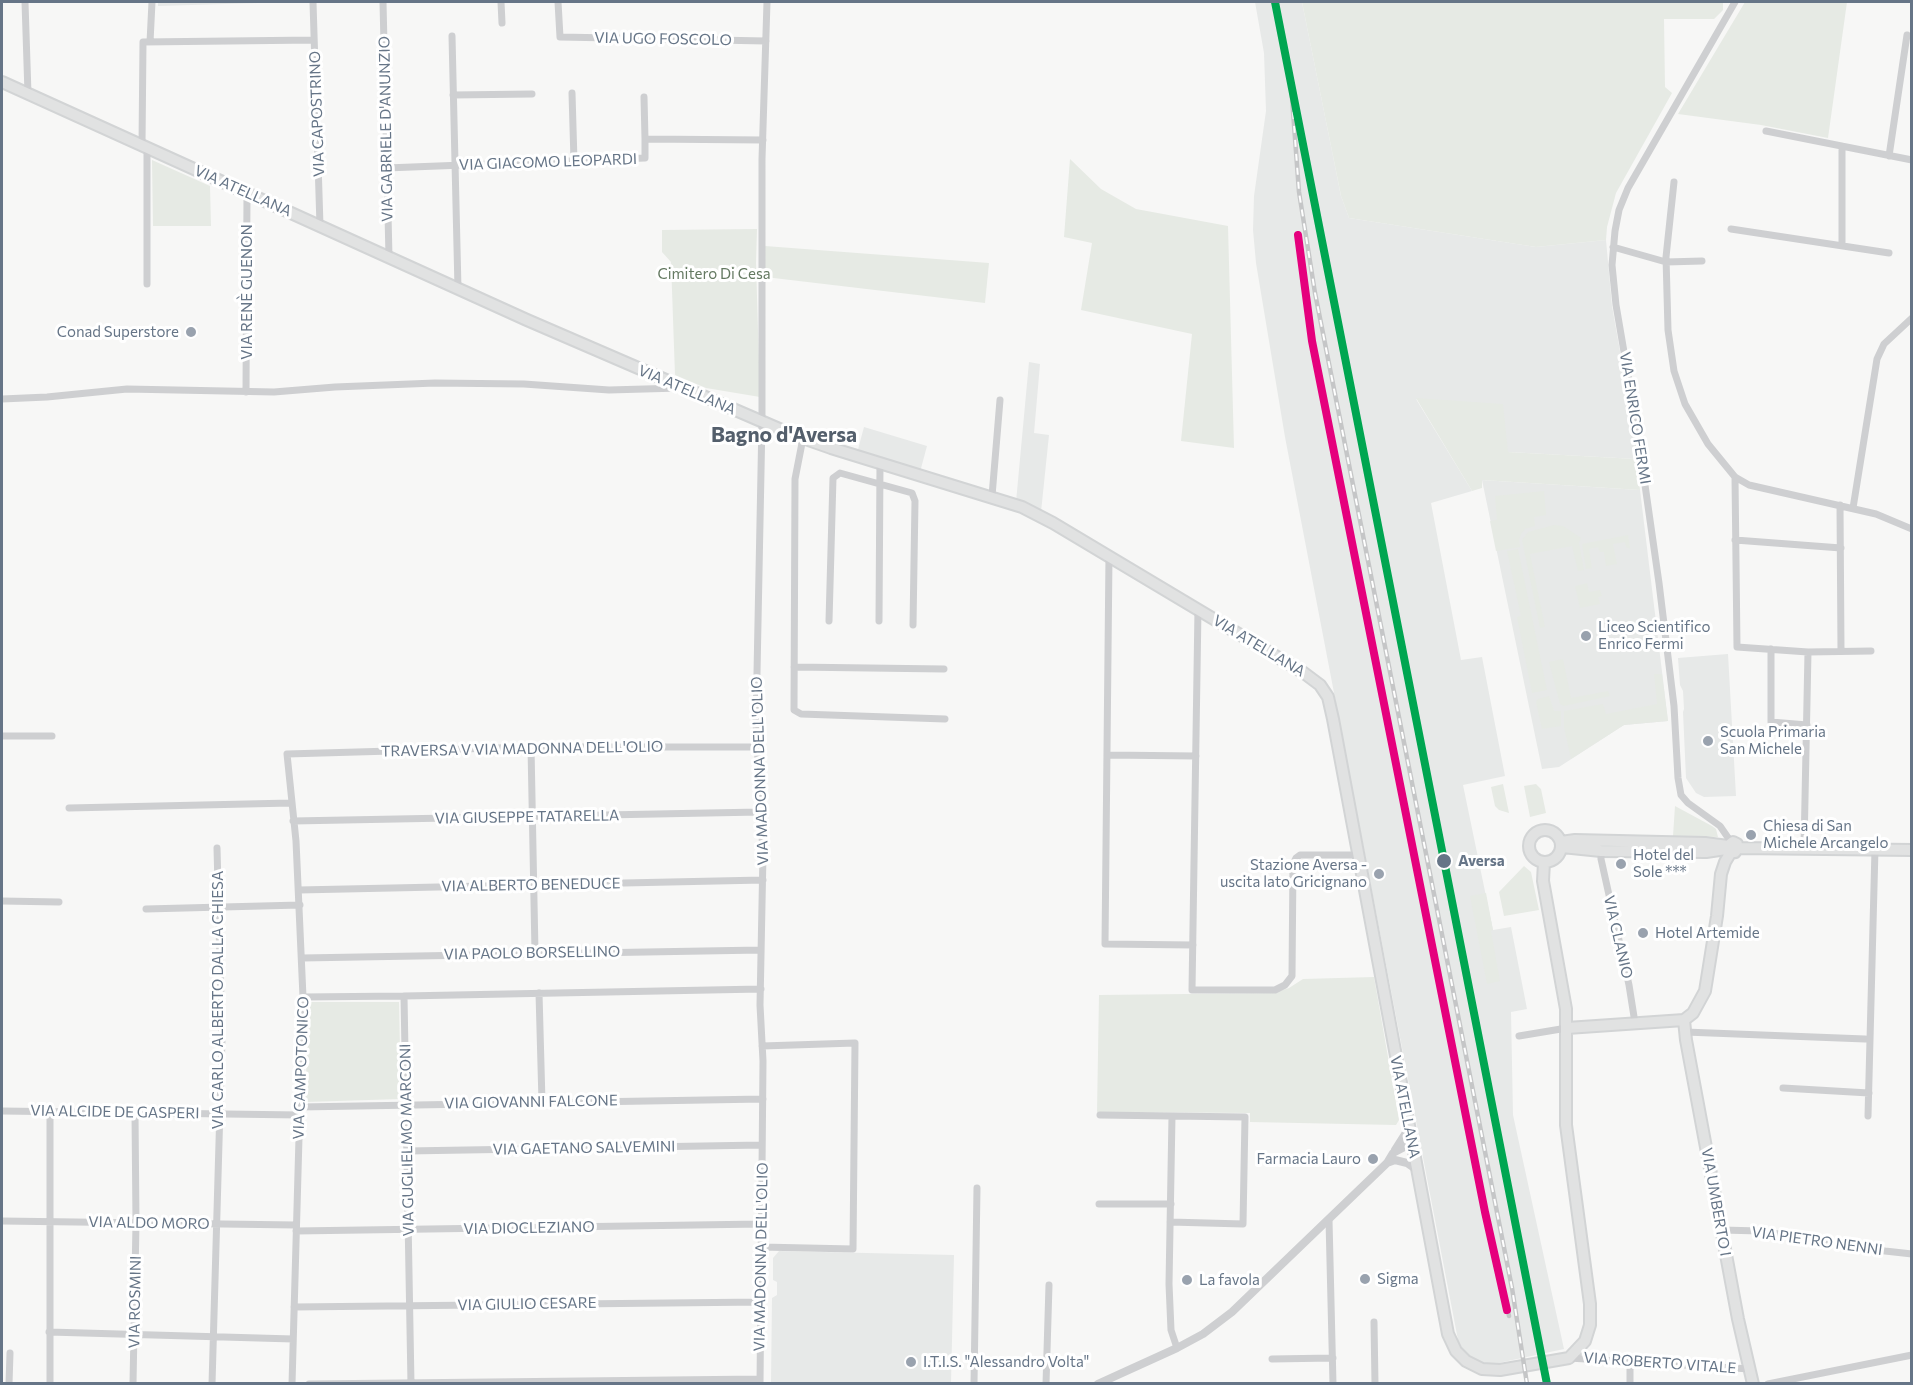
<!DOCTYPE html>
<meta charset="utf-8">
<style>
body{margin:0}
#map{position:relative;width:1913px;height:1385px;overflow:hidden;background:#f7f7f6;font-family:Commissioner,sans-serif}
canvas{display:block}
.frame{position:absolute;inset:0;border:3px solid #667587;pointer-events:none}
</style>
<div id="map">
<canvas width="1913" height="1385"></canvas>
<div class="frame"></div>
</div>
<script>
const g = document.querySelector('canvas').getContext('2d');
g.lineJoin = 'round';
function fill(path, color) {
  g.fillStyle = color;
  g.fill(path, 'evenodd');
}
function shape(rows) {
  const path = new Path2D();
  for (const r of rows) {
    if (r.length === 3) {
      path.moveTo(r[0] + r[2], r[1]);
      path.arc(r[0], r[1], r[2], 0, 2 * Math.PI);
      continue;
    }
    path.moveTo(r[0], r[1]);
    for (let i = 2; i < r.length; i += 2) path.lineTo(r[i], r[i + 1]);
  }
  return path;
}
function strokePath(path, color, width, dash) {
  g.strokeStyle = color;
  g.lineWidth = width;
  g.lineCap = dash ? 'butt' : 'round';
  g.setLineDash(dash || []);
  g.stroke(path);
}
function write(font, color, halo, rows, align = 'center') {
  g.font = font + ' Commissioner,sans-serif';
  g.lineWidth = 6;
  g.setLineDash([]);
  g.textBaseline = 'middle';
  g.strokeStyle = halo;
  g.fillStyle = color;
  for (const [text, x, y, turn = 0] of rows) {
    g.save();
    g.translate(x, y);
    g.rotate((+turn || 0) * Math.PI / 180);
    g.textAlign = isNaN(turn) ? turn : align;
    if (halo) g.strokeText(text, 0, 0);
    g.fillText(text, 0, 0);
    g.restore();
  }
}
fill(shape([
 [158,2,292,2,158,6],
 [1255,2,1302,2,1341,196,1349,218,1536,247,1606,240,1612,306,1639,458,1636,459,1508,452,1416,399,1472,491,1431,503,1461,660,1482,657,1505,776,1463,785,1493,930,1511,927,1527,1009,1511,1012,1513,1115,1564,1349,1494,1364,1483,1363,1469,1357,1462,1349,1458,1340,1285,437,1256,263,1253,230,1254,196,1266,111,1264,53],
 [1029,362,1040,364,1034,433,1049,435,1041,512,1016,502],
 [864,427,927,446,920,472,857,453],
 [1482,480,1640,490,1668,721,1624,725,1559,767,1542,769],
 [1728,654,1736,796,1704,797,1696,793,1686,778,1683,712,1684,709,1683,691,1680,685,1678,658],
 [779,1251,954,1255,951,1383,771,1383,772,1298,777,1295,777,1282,773,1280,773,1258]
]), '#e7e9e8');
fill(shape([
 [1302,2,1723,2,1723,10,1714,19,1664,19,1665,87,1672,93,1616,193,1607,227,1606,240,1536,247,1349,218,1341,196],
 [1745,2,1847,2,1828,138,1761,125,1678,114],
 [1070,159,1101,189,1136,209,1228,226,1234,448,1181,441,1192,334,1081,310,1092,243,1064,237],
 [152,160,210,186,211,226,153,226],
 [757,229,756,263,760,397,706,388,675,375,671,262,662,252,662,230],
 [765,246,989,263,985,303,765,277],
 [1416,398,1503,404,1508,452,1636,459,1640,490,1482,480,1482,488,1472,491],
 [1544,491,1546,515,1534,517,1535,526,1525,529,1521,534,1519,540,1520,547,1496,551,1490,521,1497,520,1495,496],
 [1554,525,1563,526,1581,538,1579,543,1584,570,1578,571,1572,546,1530,554,1545,627,1540,628,1522,540,1528,532],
 [1628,535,1630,549,1626,547,1625,542,1613,544,1617,564,1606,566,1604,552,1600,552,1598,547,1589,549,1592,568,1586,569,1582,544],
 [1518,549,1547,690,1532,693,1517,617,1521,616,1507,551],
 [1587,583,1589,592,1600,590,1602,596,1598,597,1600,604,1580,608,1575,586],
 [1563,659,1571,698,1608,691,1610,696,1564,706,1560,704,1549,662],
 [1654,674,1662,674,1668,721,1624,725,1571,759,1564,727,1564,711,1603,704,1606,714,1657,704],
 [1549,696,1554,711,1561,711,1561,726,1542,729,1536,702,1538,699],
 [1503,784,1509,813,1499,810,1495,806,1491,787],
 [1536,784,1541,789,1546,813,1530,817,1524,786],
 [1675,806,1712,826,1716,829,1718,837,1673,836],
 [1524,866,1531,872,1539,910,1504,916,1499,892],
 [1486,893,1493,930,1491,931,1500,981,1487,984,1470,896],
 [1374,977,1399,1120,1396,1125,1250,1122,1250,1113,1097,1112,1099,995,1273,993,1289,988,1303,979],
 [309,1002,399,1002,401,1099,305,1102]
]), '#e6eae4');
const secondary = shape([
 [2,82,527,320,791,434,831,448,1022,507,1053,523,1304,673,1320,685,1328,697,1333,719,1448,1334,1456,1351,1466,1361,1482,1369,1500,1370,1569,1358,1585,1341,1590,1325,1590,1304,1566,1125,1566,1009,1543,881,1544,862],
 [1545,846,16],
 [1561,842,1575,840,1705,843,1728,846,1733,842,1737,844,1737,849,1735,852,1728,849],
 [1562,847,1601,851,1706,852,1726,849],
 [1738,848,1912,850],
 [1684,1020,1686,1040,1738,1319,1753,1384],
 [1567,1028,1684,1020,1693,1013,1705,991,1717,916,1721,874,1725,862,1731,852]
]);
strokePath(secondary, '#d2d4d5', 14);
strokePath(shape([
 [25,2,28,94],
 [313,2,320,226],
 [383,2,389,257],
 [501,2,502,23],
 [558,2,560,37,766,41],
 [452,36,458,289],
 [150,42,152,2],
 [572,93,574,161],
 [453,95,532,94],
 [644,97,645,139],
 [1766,131,1912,160],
 [142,145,143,42,314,40],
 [1842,146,1842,245],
 [1889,156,1907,35],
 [386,168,645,158,645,139,763,140],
 [1674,182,1666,257,1668,330,1674,371,1685,404,1708,444,1735,477,1749,485,1876,514,1912,529],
 [1731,229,1889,253],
 [1613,247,1666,262,1702,261],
 [147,284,147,148],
 [246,392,247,193],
 [2,399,47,397,127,389,274,392,335,387,435,383,524,384,609,390,680,388],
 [803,438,795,479,794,710,801,714,945,719],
 [1735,477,1737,647,1808,652,1871,651],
 [992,496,1000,400],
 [1840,505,1841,650],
 [1853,508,1877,359,1884,344,1912,318],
 [1735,540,1841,548],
 [1109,556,1105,944,1193,945],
 [1198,609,1192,990,1275,990,1285,985,1292,976,1293,864,1296,858,1300,855,1359,855],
 [829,621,833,478,840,473,912,493,915,501,913,625],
 [879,621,880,463],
 [1771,649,1771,722,1807,725],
 [794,667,944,669],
 [2,736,52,736],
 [531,747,535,952],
 [1107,755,1196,756],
 [69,808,291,803],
 [293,821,760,812],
 [1731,842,1720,826,1688,803,1681,795,1678,778,1674,706,1659,583,1636,422,1616,305,1612,265,1615,231,1619,210,1628,188,1735,2],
 [1804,848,1808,652],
 [1601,851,1601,859,1629,985,1635,1023],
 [299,890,763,880],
 [2,901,59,902],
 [146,909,300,905],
 [302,958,761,950],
 [539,993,542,1102],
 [404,996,761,989],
 [303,997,404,996,411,1384],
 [1685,1032,1865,1039],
 [1519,1036,1567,1028],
 [1783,1088,1869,1093],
 [300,1107,763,1099],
 [2,1111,300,1115],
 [1100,1115,1245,1117,1243,1224,1170,1222],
 [1172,1116,1169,1284,1171,1330,1177,1348],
 [1868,1116,1875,849],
 [407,1151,762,1145],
 [1099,1204,1171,1204],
 [1329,1220,1333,1384],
 [2,1221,296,1225],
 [1722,1230,1760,1231,1885,1251,1912,1254],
 [296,1231,761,1224],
 [761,1247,853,1249,855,1043,762,1046],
 [294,1307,761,1302],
 [1374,1322,1375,1384],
 [49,1332,293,1339],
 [1569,1358,1750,1369],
 [1272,1359,1333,1358],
 [9,1384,10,1353],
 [50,1384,50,1111],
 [133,1384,136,1223,135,1113],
 [212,1384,222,1039,217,848],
 [292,1384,303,997,296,841,287,754,531,747,756,747],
 [309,1384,760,1379],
 [760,1384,763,1061,760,1005,763,854,756,723,762,421,762,159,767,2],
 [974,1384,977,1188],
 [1046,1384,1049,1285],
 [1630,1384,1630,1362],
 [1768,1384,1912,1355]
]), '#cecfd1', 7);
strokePath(shape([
 [1395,1150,1409,1128],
 [1387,1163,1395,1160,1407,1163,1417,1170],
 [1098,1384,1177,1348,1203,1334,1232,1312,1387,1163,1393,1153,1412,1143]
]), '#cecfd1', 8);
strokePath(secondary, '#e1e2e2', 10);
const rail = shape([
 [1291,84,1299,192,1315,293,1512,1288,1527,1384],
 [1301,262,1312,341,1338,472,1485,1212,1509,1316]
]);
strokePath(rail, '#c5c6c7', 4.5);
strokePath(rail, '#fff', 2, [7]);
strokePath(shape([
 [1275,2,1547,1384]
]), '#00a651', 8);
strokePath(shape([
 [1298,235,1312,341,1338,472,1485,1212,1507,1310]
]), '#e5007d', 8);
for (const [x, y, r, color] of [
 [191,332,6,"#99a2ae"],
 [1586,636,6,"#99a2ae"],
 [1708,741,6,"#99a2ae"],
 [1751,835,6,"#99a2ae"],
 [1444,861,8,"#667587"],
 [1621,864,6,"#99a2ae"],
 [1379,874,6,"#99a2ae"],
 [1643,933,6,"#99a2ae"],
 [1373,1159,6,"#99a2ae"],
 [1365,1279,6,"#99a2ae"],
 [1187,1280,6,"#99a2ae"],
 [911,1362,6,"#99a2ae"]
]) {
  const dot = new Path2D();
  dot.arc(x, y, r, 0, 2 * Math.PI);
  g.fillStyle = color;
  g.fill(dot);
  strokePath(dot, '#fff', 2);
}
write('15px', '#667587', '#fff', [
 ["VIA UGO FOSCOLO",663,39,1],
 ["VIA CAPOSTRINO",317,114,-92],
 ["VIA GABRIELE D'ANUNZIO",386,129,-91],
 ["VIA GIACOMO LEOPARDI",548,162,-2],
 ["VIA ATELLANA",243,191,24],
 ["VIA RENÈ GUENON",247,292,-90],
 ["VIA ATELLANA",687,390,23],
 ["VIA ENRICO FERMI",1635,418,81],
 ["VIA ATELLANA",1259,646,31],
 ["TRAVERSA V VIA MADONNA DELL'OLIO",522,749,-1],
 ["VIA MADONNA DELL'OLIO",760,771,-92],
 ["VIA GIUSEPPE TATARELLA",527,817,-1],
 ["VIA ALBERTO BENEDUCE",531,885,-1],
 ["VIA CLANIO",1618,937,77],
 ["VIA PAOLO BORSELLINO",532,953,-1],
 ["VIA CARLO ALBERTO DALLA CHIESA",218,1000,-90],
 ["VIA CAMPOTONICO",301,1068,-88],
 ["VIA GIOVANNI FALCONE",531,1102,-1],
 ["VIA ATELLANA",1405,1107,79],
 ["VIA ALCIDE DE GASPERI",115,1112,1],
 ["VIA GUGLIELMO MARCONI",407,1140,-91],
 ["VIA GAETANO SALVEMINI",584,1148,-1],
 ["VIA UMBERTO I",1716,1202,80],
 ["VIA ALDO MORO",149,1223,1],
 ["VIA DIOCLEZIANO",529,1228,-1],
 ["VIA PIETRO NENNI",1817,1241,8],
 ["VIA MADONNA DELL'OLIO",761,1257,-89],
 ["VIA ROSMINI",135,1302,-89],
 ["VIA GIULIO CESARE",527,1304,-1],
 ["VIA ROBERTO VITALE",1660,1363,4]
]);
write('15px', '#647961', '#fff', [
 ["Cimitero Di Cesa",714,274]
]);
write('15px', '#667587', '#fff', [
 ["Conad Superstore",179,332,"right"],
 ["Liceo Scientifico",1598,627],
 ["Enrico Fermi",1598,644],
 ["Scuola Primaria",1720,732],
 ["San Michele",1720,749],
 ["Chiesa di San",1763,826],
 ["Michele Arcangelo",1763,843],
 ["Hotel del",1633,855],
 ["Sole ***",1633,872],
 ["Stazione Aversa -",1367,865,"right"],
 ["uscita lato Gricignano",1367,882,"right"],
 ["Hotel Artemide",1655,933],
 ["Farmacia Lauro",1361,1159,"right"],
 ["Sigma",1377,1279],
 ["La favola",1199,1280],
 ["I.T.I.S. \"Alessandro Volta\"",923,1362]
], 'left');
write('bold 15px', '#667587', '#fff', [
 ["Aversa",1458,861]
], 'left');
write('bold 21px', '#545f6c', '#fff', [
 ["Bagno d'Aversa",784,435]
]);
</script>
